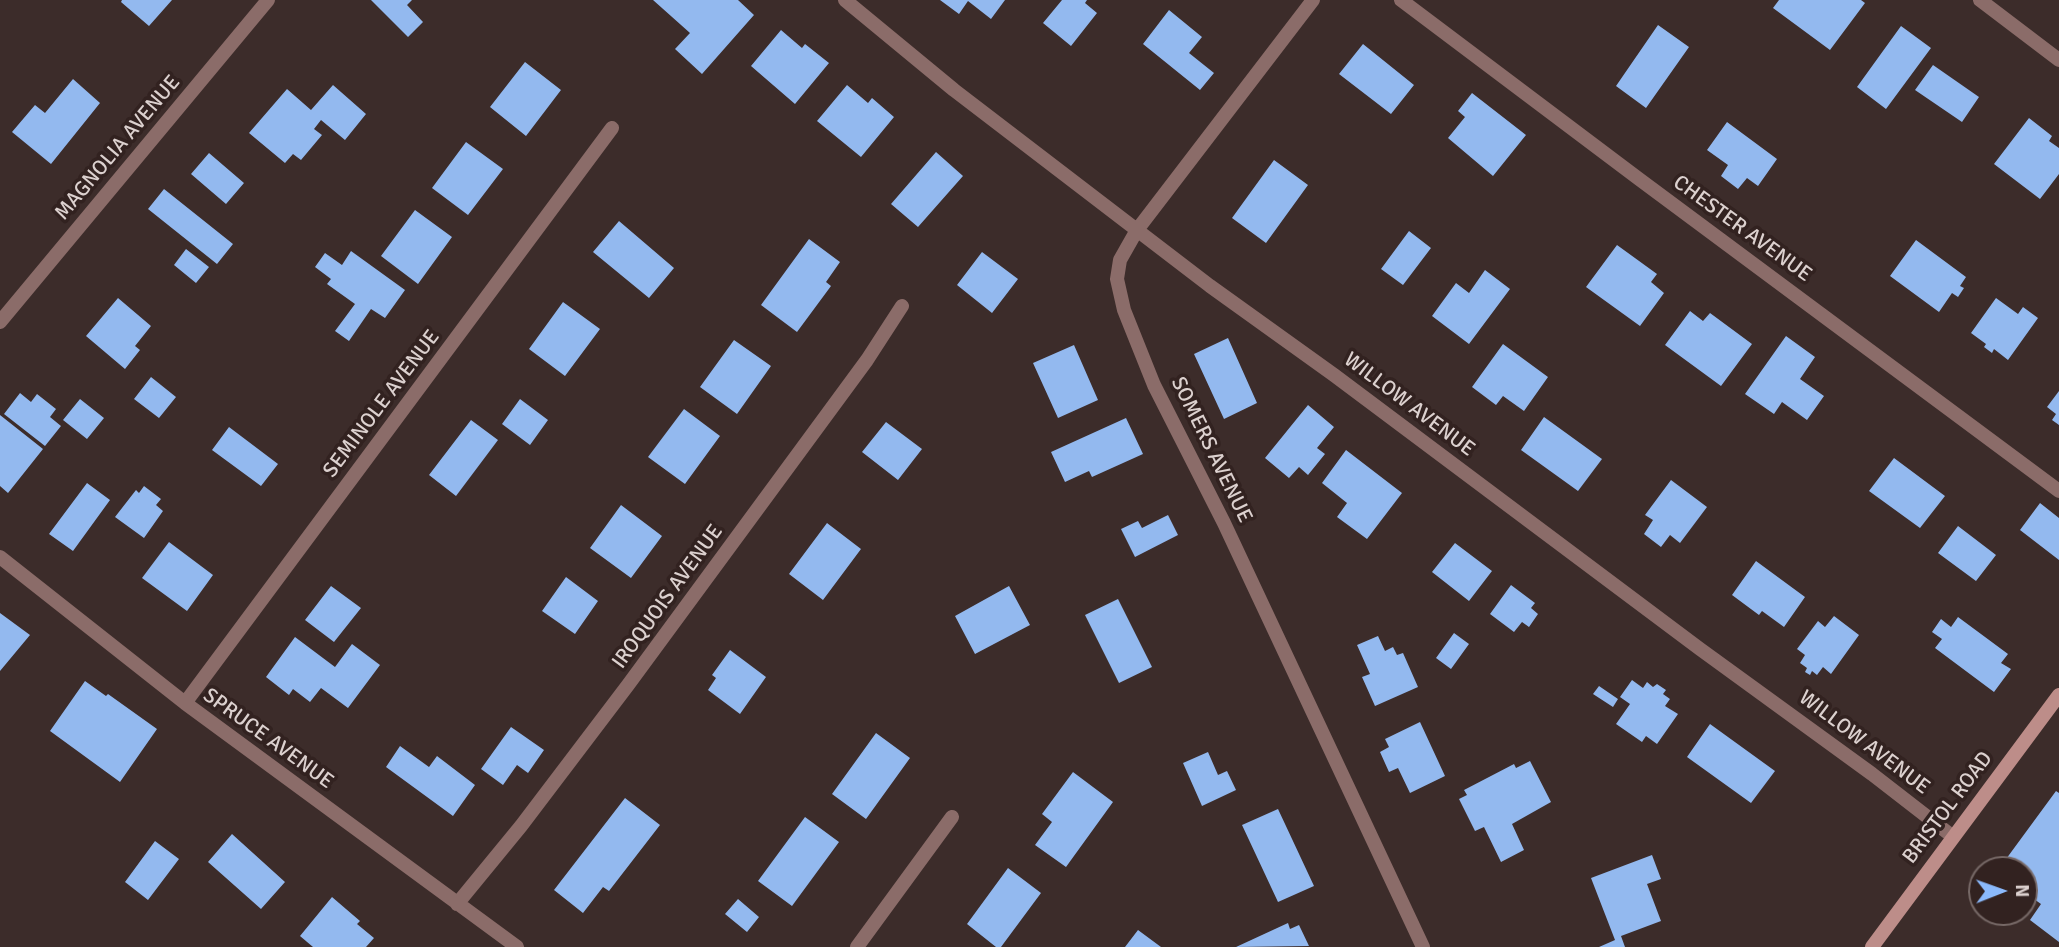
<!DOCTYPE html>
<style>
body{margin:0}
#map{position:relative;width:2059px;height:947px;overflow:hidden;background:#3c2c2a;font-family:Signika,sans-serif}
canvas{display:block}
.north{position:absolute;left:1968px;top:856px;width:70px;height:70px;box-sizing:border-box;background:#322220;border:2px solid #766866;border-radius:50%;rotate:89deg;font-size:19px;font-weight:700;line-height:28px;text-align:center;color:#dcd1cf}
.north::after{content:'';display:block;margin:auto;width:24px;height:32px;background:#8bbafc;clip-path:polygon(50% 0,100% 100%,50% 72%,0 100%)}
</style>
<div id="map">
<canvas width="2059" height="947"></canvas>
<div class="north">N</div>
</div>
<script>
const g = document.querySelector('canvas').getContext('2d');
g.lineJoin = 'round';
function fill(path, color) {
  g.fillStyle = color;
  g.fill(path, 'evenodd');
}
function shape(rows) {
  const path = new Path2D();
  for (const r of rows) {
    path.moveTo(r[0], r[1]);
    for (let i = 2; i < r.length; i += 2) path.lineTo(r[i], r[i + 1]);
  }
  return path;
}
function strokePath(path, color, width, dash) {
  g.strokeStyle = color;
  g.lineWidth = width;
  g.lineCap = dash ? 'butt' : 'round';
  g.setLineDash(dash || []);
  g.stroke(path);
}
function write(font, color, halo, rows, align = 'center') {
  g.font = font + ' Signika,sans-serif';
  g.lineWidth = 7;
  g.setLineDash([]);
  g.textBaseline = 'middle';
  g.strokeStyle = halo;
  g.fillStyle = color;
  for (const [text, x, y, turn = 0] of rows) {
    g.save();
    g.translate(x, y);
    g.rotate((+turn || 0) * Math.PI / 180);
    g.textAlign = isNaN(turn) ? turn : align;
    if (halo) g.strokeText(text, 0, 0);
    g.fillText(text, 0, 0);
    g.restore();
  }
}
fill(shape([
 [122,0,172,0,149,26,121,2],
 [371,0,412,0,407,5,423,22,408,37],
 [653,0,738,0,754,15,702,74,675,49,690,33],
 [940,0,1005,0,991,19,968,1,959,14],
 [1062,0,1087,0,1085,3,1097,13,1071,46,1043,23],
 [1779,0,1861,0,1865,3,1830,50,1773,8],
 [1169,10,1202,37,1189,53,1214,73,1200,90,1143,44],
 [1658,25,1689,47,1646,108,1616,86],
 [1901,26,1931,48,1886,109,1857,87],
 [781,30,802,48,805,44,829,63,795,104,751,66],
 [1363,44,1414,85,1391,114,1339,74],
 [525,62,561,90,526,136,490,107],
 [1933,65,1979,97,1962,122,1915,90],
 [73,79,100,103,51,164,12,132,35,105,45,113],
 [333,85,366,114,345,140,321,120,314,129,322,135,301,160,293,154,285,163,249,133,287,89,311,110],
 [847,85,868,103,872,98,894,117,861,157,817,121],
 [1472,93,1526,135,1493,176,1448,138,1465,117,1458,111],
 [2029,118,2052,136,2049,141,2059,148,2059,174,2040,199,1994,164],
 [1727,122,1777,159,1758,186,1747,178,1738,189,1721,176,1728,165,1707,150],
 [466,142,503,169,468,215,432,188],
 [936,152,963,176,918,227,891,204],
 [209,153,244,183,226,204,191,174],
 [1274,160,1308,185,1266,243,1232,218],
 [164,189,233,244,217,264,148,209],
 [415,210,452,237,418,284,381,256],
 [619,221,674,268,649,298,593,252],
 [1409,231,1431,248,1403,285,1381,269],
 [809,239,840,262,826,282,831,286,797,332,761,305],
 [1916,240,1966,277,1960,286,1964,288,1958,297,1952,293,1939,312,1890,276],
 [1617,245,1657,274,1651,282,1664,293,1640,326,1586,287],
 [186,249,209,267,196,283,174,265],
 [351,251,405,290,385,318,371,309,349,341,335,331,355,304,327,284,331,279,315,267,325,253,342,265],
 [982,252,1018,279,992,313,957,285],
 [1485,270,1510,289,1469,344,1432,316,1456,283,1469,293],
 [118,298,151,326,135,346,140,350,125,369,86,336],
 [1996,298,2018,314,2023,307,2038,318,2008,360,1994,349,1992,353,1984,347,1986,344,1971,333],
 [563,302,600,329,565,376,529,349],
 [1690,311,1703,321,1710,313,1752,344,1721,386,1665,345],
 [1786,336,1815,357,1800,379,1824,396,1807,420,1782,402,1774,414,1745,394],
 [1228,338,1257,403,1224,419,1194,354],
 [734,340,771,366,737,414,700,387],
 [1503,344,1548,377,1524,411,1503,396,1496,405,1472,387],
 [1074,345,1098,400,1058,418,1033,363],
 [151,377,176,397,159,418,134,399],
 [2059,391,2059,425,2052,420,2056,414,2047,407],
 [20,393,31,402,37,394,56,409,50,417,61,426,45,446,4,414],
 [80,399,104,418,87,439,63,420],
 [520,399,548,420,530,445,502,424],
 [1308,405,1334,427,1317,448,1325,454,1308,475,1299,467,1289,478,1265,458],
 [684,409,720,436,685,484,648,457],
 [0,415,43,449,8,493,0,486],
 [1544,417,1602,459,1578,491,1521,450],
 [1126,418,1143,454,1092,477,1089,471,1065,482,1051,452],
 [471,420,498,440,456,496,429,475],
 [886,422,922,449,898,480,862,452],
 [229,427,278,464,261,486,212,450],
 [1346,450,1402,493,1367,539,1337,517,1347,503,1322,483],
 [1894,458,1945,496,1920,528,1869,491],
 [1671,480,1707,507,1680,543,1670,535,1661,547,1644,534,1653,520,1645,515],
 [87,483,110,500,73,551,49,534],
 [144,486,161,499,156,505,163,511,144,538,115,517,136,490,139,493],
 [2040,503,2059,518,2059,560,2020,530],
 [621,505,662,536,631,578,590,548],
 [1168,515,1178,535,1135,557,1121,529,1138,521,1142,528],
 [827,523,861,549,823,600,789,574],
 [1958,526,1996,555,1976,581,1938,553],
 [169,542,213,575,187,611,142,578],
 [1455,543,1492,571,1469,601,1432,572],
 [1756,561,1805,597,1784,627,1762,611,1759,615,1732,595],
 [566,577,598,601,575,634,542,611],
 [1511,585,1535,603,1531,608,1538,614,1529,627,1522,622,1514,632,1490,614],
 [331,586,361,608,334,642,305,620],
 [1009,586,1030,625,975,654,955,616],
 [1118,599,1152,667,1119,683,1085,615],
 [0,613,30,635,0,671],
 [1834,616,1859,635,1831,674,1823,667,1817,675,1812,671,1810,675,1805,672,1807,668,1800,663,1805,655,1797,649,1818,621,1825,627],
 [1958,617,2008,654,2001,663,2011,669,1994,692,1935,648,1942,639,1932,632,1941,619,1951,627],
 [1454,633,1469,644,1451,669,1436,658],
 [1378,636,1385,651,1393,647,1397,655,1403,653,1418,687,1375,706,1362,677,1370,674,1357,645],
 [295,637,335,667,352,644,380,665,348,708,321,688,310,702,293,689,289,695,266,677],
 [730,650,766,677,740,714,708,690,716,678,712,675],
 [1632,680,1643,688,1647,682,1653,687,1657,684,1666,690,1663,694,1670,699,1665,706,1678,714,1657,744,1646,736,1642,742,1616,724,1630,704,1620,697],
 [85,681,106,696,108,694,157,729,120,782,50,731],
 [1599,686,1618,699,1613,707,1593,694],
 [1420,722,1445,776,1410,793,1398,768,1389,772,1380,752,1389,747,1385,739],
 [1710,724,1775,771,1751,803,1687,757],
 [511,727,544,750,528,773,517,765,503,785,481,769],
 [876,733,910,758,866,819,832,794],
 [400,746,429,767,437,756,475,785,453,816,386,767],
 [1208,752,1218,775,1227,771,1236,790,1202,806,1183,763],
 [1530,761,1551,802,1512,824,1524,850,1501,862,1484,827,1475,831,1459,799,1467,795,1464,790,1514,764,1516,768],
 [1073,772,1113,802,1066,867,1035,845,1052,822,1042,814],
 [2056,791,2059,793,2059,942,2030,920,2041,904,2024,892,2024,870,1998,870],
 [625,798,660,825,609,891,603,887,583,913,554,890],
 [1278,809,1314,886,1278,902,1242,825],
 [805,817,839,842,792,906,758,881],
 [232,834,285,882,261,909,208,862],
 [155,841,179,859,148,900,125,882],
 [1652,855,1661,879,1647,884,1661,921,1621,936,1625,947,1599,947,1615,940,1591,878],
 [1008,868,1041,893,1001,947,996,947,967,924],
 [332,897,360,921,357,924,374,938,366,947,313,947,300,936],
 [738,899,759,917,747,932,725,914],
 [1288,923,1290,929,1299,925,1309,946,1236,947],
 [1138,930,1161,947,1125,947]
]), '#93b9ef');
strokePath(shape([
 [845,0,954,90,1210,286,1334,375,1700,649,1872,774,1952,836],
 [1313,0,1137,230,1120,260,1117,279,1124,310,1154,385,1224,523,1423,947],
 [1401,0,1639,179,2059,491],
 [1980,0,2059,60],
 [0,322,268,0],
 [0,557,185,703,517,947],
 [185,703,612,128],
 [457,904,521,826,628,685,867,360,902,306],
 [857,947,952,817]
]), '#8b6c69', 14);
strokePath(shape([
 [1872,947,2059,695]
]), '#bd8d89', 14);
write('21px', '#dcd1cf', '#322220', [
 ["MAGNOLIA AVENUE",118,148,-50],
 ["CHESTER AVENUE",1742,229,36],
 ["SEMINOLE AVENUE",382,404,-53],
 ["WILLOW AVENUE",1409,405,37],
 ["SOMERS AVENUE",1211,450,64],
 ["IROQUOIS AVENUE",668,597,-54],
 ["SPRUCE AVENUE",268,739,36],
 ["WILLOW AVENUE",1864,743,37],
 ["BRISTOL ROAD",1948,808,-53]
]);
</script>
